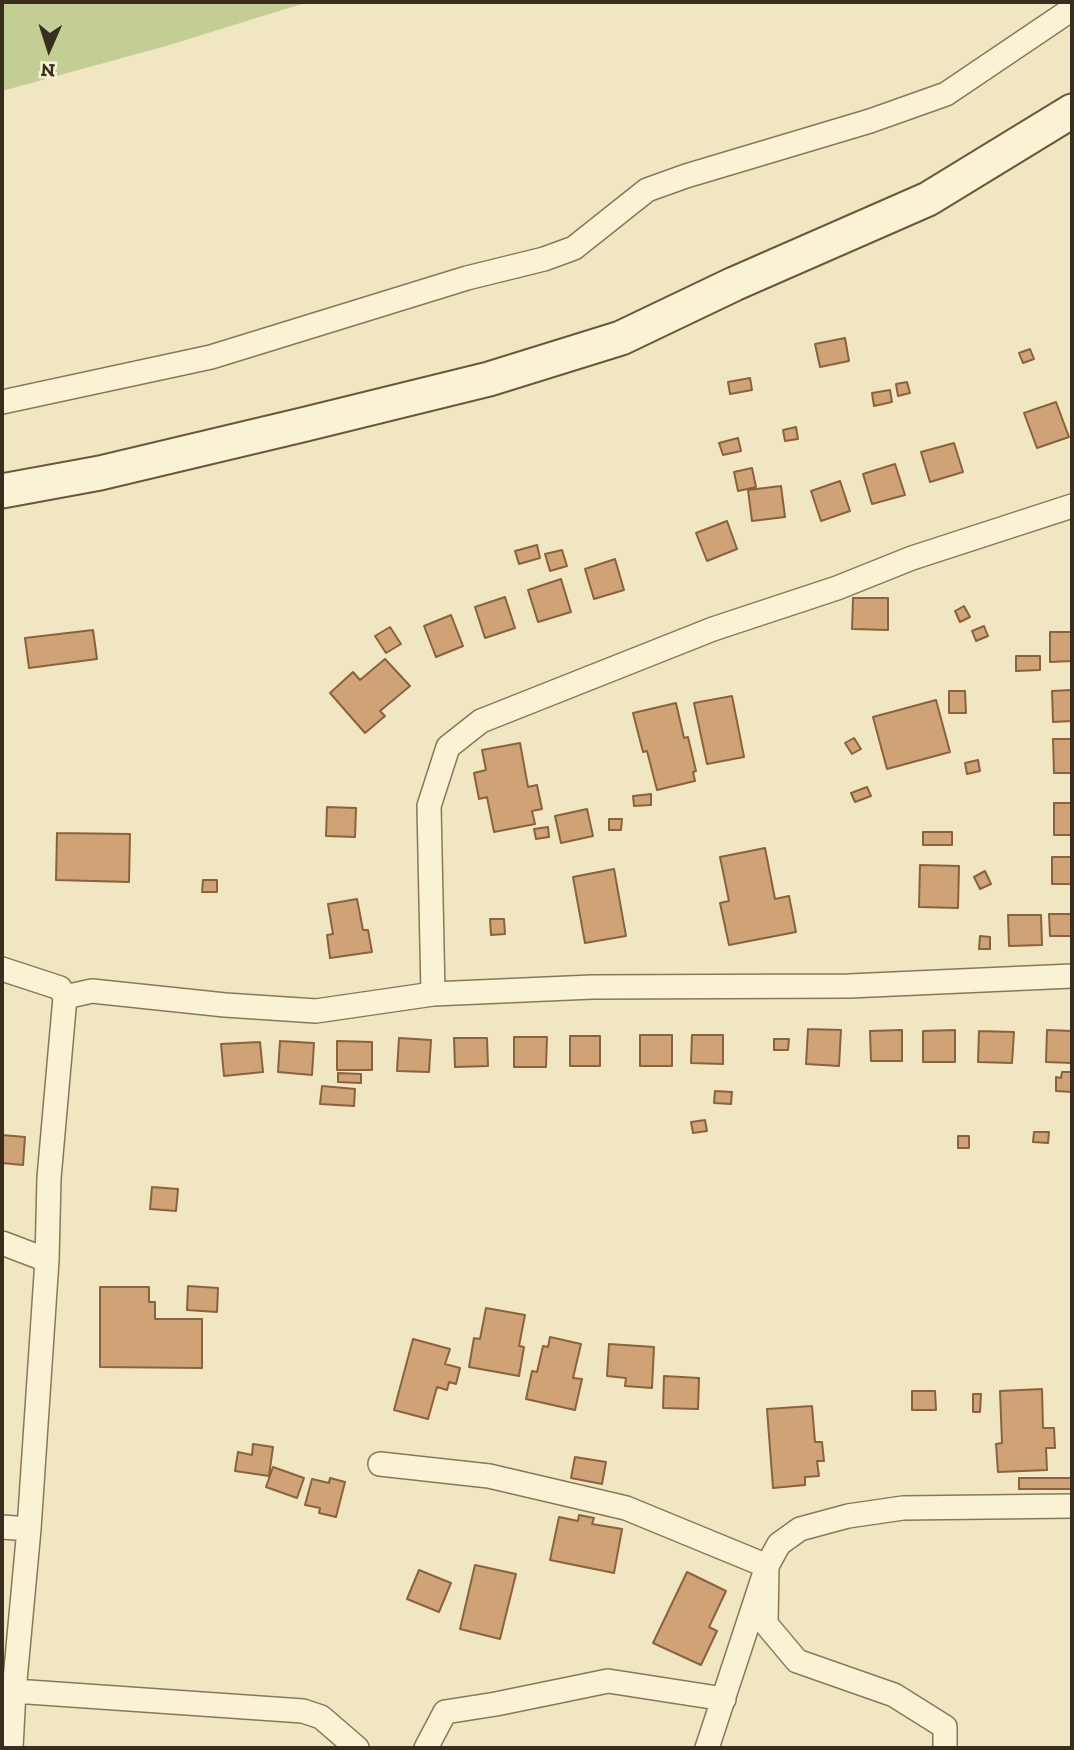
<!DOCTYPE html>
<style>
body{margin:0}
#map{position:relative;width:1074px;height:1750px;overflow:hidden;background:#f0e6c1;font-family:"Zilla Slab",serif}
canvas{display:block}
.frame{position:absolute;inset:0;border:4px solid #392d1d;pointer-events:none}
.north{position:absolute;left:14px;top:14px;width:70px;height:70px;-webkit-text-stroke:5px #f7efd1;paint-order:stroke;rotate:183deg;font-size:19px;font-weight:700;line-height:28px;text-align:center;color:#392d1d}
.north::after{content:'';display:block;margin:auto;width:24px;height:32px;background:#392d1d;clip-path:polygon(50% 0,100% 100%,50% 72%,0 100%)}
</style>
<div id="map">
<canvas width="1074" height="1750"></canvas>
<div class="frame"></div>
<div class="north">N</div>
</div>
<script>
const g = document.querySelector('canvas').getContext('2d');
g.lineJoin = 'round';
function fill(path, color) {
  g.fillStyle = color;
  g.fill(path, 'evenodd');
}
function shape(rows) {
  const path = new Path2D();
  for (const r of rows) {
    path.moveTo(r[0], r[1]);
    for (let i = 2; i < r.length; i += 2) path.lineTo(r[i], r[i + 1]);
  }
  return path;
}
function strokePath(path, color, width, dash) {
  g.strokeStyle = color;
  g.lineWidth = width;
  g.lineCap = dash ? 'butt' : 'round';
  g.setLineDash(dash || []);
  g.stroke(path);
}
fill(shape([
 [2,2,308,2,166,46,2,91]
]), '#c2ce94');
const building = shape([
 [845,338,849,361,820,367,815,344,845,338],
 [1030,349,1034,359,1023,363,1019,353,1030,349],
 [750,378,752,390,730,394,728,382,750,378],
 [907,382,910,393,898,396,896,384,907,382],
 [890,390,892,402,874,406,872,393,890,390],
 [1056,402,1069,437,1037,448,1024,413,1056,402],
 [796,427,798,439,785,441,783,430,796,427],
 [738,438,741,451,723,455,719,443,738,438],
 [954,443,963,472,930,482,921,452,954,443],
 [895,464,905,495,872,504,863,474,895,464],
 [752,468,756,487,738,491,734,472,752,468],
 [840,481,850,511,821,521,811,491,840,481],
 [781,486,785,517,752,521,748,490,781,486],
 [727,521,737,549,707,561,696,533,727,521],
 [537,545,540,558,519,564,515,551,537,545],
 [562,550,567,566,550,571,545,554,562,550],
 [615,559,624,590,594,599,585,569,615,559],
 [561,579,571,612,538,622,528,590,561,579],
 [505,597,515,628,485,638,475,607,505,597],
 [853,598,888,598,888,630,852,629,853,598],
 [964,606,970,617,960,622,955,611,964,606],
 [451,615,463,646,436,657,424,626,451,615],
 [984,626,988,636,976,641,972,631,984,626],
 [390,627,401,644,386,653,375,636,390,627],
 [93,630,97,659,29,668,25,638,93,630],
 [1050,632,1072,632,1072,661,1050,662,1050,632],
 [1016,656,1040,656,1040,670,1016,671,1016,656],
 [385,659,410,686,380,711,385,716,365,733,330,693,353,672,360,680,385,659],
 [1072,690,1072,721,1053,722,1052,691,1072,690],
 [949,691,965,691,966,713,949,713,949,691],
 [732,696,744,757,707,764,694,703,732,696],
 [936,700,950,752,887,769,873,717,936,700],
 [676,703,684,738,688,737,696,771,693,772,695,781,657,790,647,751,643,752,633,713,676,703],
 [854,738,861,749,852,754,845,743,854,738],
 [1053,739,1072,739,1072,773,1054,773,1053,739],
 [520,743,528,787,537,785,542,809,532,811,535,824,494,832,487,797,479,799,474,773,486,770,482,750,520,743],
 [978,760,980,771,967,774,965,763,978,760],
 [867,787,871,796,855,802,851,793,867,787],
 [651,794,651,805,634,806,633,796,651,794],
 [1054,803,1072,803,1072,835,1054,835,1054,803],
 [327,807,356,808,355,837,326,836,327,807],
 [587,809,593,836,561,843,555,816,587,809],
 [609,819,622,819,621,830,609,830,609,819],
 [548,827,549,837,536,839,534,829,548,827],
 [923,832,952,832,952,845,923,845,923,832],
 [57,833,130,834,129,882,56,880,57,833],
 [765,848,775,899,789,896,796,932,729,945,720,903,729,901,720,857,765,848],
 [1052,857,1072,857,1072,884,1052,884,1052,857],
 [920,865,959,866,958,908,919,907,920,865],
 [614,869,626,936,585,943,573,877,614,869],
 [985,871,991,884,980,889,974,877,985,871],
 [203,880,217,880,217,892,202,892,203,880],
 [357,899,363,930,368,930,372,952,330,958,327,935,333,934,328,904,357,899],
 [1049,914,1072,914,1072,936,1050,936,1049,914],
 [1008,915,1041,915,1042,945,1009,946,1008,915],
 [490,919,504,919,505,934,491,935,490,919],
 [980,936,990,937,990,949,979,949,980,936],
 [808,1029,841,1030,839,1066,806,1064,808,1029],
 [902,1030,902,1061,871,1061,870,1031,902,1030],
 [955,1030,955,1062,923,1062,923,1031,955,1030],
 [1047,1030,1072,1031,1072,1063,1046,1062,1047,1030],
 [979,1031,1014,1032,1012,1063,978,1062,979,1031],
 [640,1035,672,1035,672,1066,640,1066,640,1035],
 [692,1035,723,1035,723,1064,691,1063,692,1035],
 [570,1036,600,1036,600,1066,570,1066,570,1036],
 [514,1037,547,1037,546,1067,514,1067,514,1037],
 [399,1038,431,1040,429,1072,397,1071,399,1038],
 [454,1038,487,1038,488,1066,455,1067,454,1038],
 [774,1039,789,1039,788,1050,774,1050,774,1039],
 [280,1041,314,1043,312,1075,278,1072,280,1041],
 [337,1041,372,1042,372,1070,337,1070,337,1041],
 [260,1042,263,1072,224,1076,221,1044,260,1042],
 [1062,1072,1072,1072,1072,1092,1056,1091,1056,1077,1061,1078,1062,1072],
 [338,1073,361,1074,361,1083,338,1082,338,1073],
 [322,1086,355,1089,354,1106,320,1104,322,1086],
 [715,1091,732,1092,731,1104,714,1103,715,1091],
 [705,1120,707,1131,693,1133,691,1122,705,1120],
 [1034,1132,1049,1132,1048,1143,1033,1142,1034,1132],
 [2,1135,25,1137,23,1165,2,1163,2,1135],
 [958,1136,969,1136,969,1148,958,1148,958,1136],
 [152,1187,178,1189,176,1211,150,1209,152,1187],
 [188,1286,218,1288,217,1312,187,1310,188,1286],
 [100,1287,149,1287,149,1302,155,1302,155,1319,202,1319,202,1368,100,1367,100,1287],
 [486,1308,525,1315,519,1346,524,1347,519,1376,469,1367,474,1338,480,1339,486,1308],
 [550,1337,581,1344,573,1378,582,1379,575,1410,526,1399,532,1371,537,1372,543,1346,548,1347,550,1337],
 [413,1339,450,1349,445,1364,460,1368,456,1384,449,1382,447,1390,437,1387,428,1419,394,1410,413,1339],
 [609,1344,654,1347,652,1388,625,1386,626,1378,607,1376,609,1344],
 [664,1376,699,1378,698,1409,663,1408,664,1376],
 [1042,1389,1043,1428,1054,1428,1055,1448,1046,1448,1047,1470,998,1472,996,1444,1002,1443,1000,1391,1042,1389],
 [912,1391,935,1391,936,1410,912,1410,912,1391],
 [973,1394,981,1394,980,1412,973,1412,973,1394],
 [812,1406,815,1442,822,1442,824,1461,817,1461,819,1476,805,1477,805,1485,773,1488,767,1409,812,1406],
 [253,1444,273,1447,269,1476,235,1471,238,1452,252,1455,253,1444],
 [575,1457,606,1462,602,1484,571,1478,575,1457],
 [273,1467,304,1478,297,1498,266,1487,273,1467],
 [330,1478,345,1482,336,1517,319,1513,320,1508,305,1505,312,1479,329,1483,330,1478],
 [1019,1478,1072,1478,1072,1489,1019,1489,1019,1478],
 [579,1515,594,1518,592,1524,622,1529,614,1573,550,1560,559,1517,578,1521,579,1515],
 [475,1565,516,1574,500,1639,460,1629,475,1565],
 [419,1570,451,1583,439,1612,407,1599,419,1570],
 [687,1572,726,1591,709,1627,717,1631,701,1665,653,1643,687,1572]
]);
fill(building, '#cfa375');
strokePath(building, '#8a623d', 2);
const street = shape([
 [2,402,211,357,467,278,544,259,574,248,647,190,686,176,870,121,946,94,1072,9],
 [2,969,60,988,65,997,49,1178,47,1260,29,1529,14,1691,11,1748],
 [433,994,429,806,448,747,481,721,713,629,837,588,912,558,1072,506],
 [65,997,92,991,225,1005,316,1011,433,994,592,987,849,986,1072,976],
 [2,1243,47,1260],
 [380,1464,489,1476,626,1508,767,1566,766,1624,797,1661,894,1695,945,1727,945,1748],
 [2,1527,29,1529],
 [14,1691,303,1711,321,1717,357,1748],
 [426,1748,445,1712,496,1704,608,1681,724,1699],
 [707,1748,767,1566,779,1544,800,1529,848,1516,903,1508,1072,1506]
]);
const secondary = shape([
 [2,491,100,473,302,425,489,379,621,338,734,284,928,199,1072,111]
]);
strokePath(street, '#8a7758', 26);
strokePath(secondary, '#6b583b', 37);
strokePath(street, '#faf2d4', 23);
strokePath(secondary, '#faf2d4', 33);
</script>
